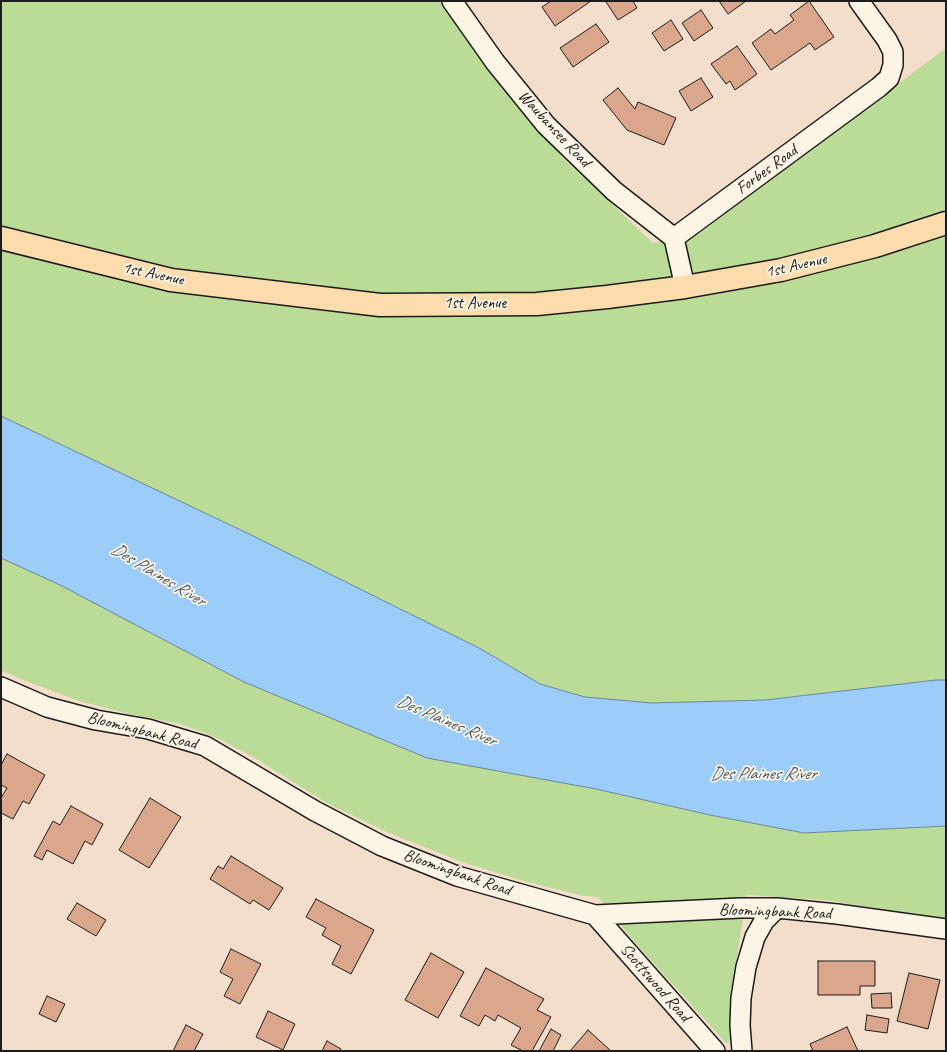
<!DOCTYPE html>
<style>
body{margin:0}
#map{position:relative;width:947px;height:1052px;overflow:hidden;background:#f2decb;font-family:Caveat,sans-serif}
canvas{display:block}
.frame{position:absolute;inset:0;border:2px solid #1c1c1c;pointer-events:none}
</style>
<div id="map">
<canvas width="947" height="1052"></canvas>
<div class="frame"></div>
</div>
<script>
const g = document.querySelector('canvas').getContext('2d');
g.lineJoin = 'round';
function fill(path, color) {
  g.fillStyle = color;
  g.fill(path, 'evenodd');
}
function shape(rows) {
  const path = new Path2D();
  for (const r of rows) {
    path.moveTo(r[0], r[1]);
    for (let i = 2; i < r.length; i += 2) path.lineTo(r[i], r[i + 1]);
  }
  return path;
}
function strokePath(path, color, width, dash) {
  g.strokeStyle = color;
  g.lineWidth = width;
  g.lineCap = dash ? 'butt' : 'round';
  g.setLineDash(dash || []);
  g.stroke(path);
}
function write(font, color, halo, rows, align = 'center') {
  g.font = font + ' Caveat,sans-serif';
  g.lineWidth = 3.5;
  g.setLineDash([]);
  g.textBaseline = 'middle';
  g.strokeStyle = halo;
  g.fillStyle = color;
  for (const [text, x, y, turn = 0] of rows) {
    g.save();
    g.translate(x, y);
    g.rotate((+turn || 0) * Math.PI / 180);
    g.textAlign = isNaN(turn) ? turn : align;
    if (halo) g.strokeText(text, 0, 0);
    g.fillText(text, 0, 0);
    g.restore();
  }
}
fill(shape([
 [1,1,442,1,488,70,563,158,653,243,699,234,946,48,946,680,936,680,765,700,652,703,585,697,540,684,481,649,1,416],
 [1,558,60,585,596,789,710,815,804,833,946,826,946,920,826,900,747,895,731,991,730,1040,729,1042,726,1043,635,943,598,897,584,896,520,880,462,862,389,833,327,803,253,757,217,738,181,724,134,715,79,701,21,679,1,670]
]), '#badc96');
const water = shape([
 [1,416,249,534,481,649,540,684,585,697,652,703,765,700,936,680,946,680,946,826,804,833,710,815,596,789,427,758,244,682,60,585,1,558,1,416]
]);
fill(water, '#9ccdf8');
strokePath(water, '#6986a0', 1);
const building = shape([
 [551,1,591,1,555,26,542,7,551,1],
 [608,1,633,1,637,8,618,20,606,2,608,1],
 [719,1,746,1,728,14,719,1],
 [809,1,834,37,815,50,810,43,771,70,752,43,771,29,775,34,794,20,790,15,809,1],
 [701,10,713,28,694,41,682,23,701,10],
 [671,20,683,39,664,51,652,33,671,20],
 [596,24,609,42,573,67,560,48,596,24],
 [737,46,757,74,735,90,730,81,726,84,711,64,737,46],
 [701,78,713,97,691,111,679,91,701,78],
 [618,88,635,109,638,102,676,118,664,145,627,130,603,100,618,88],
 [7,754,45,775,29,804,23,801,13,819,1,813,1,798,7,788,1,785,1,765,7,754],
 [150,798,181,817,149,868,119,850,150,798],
 [71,806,103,824,92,845,85,841,73,864,47,850,42,860,34,856,53,821,60,825,71,806],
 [231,856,283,888,269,910,253,900,250,904,210,879,218,866,223,869,231,856],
 [316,899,374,930,351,974,332,964,341,946,322,935,326,928,306,917,316,899],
 [77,903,106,920,96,936,67,919,77,903],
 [231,949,261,964,240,1004,224,996,233,979,220,972,231,949],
 [431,953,464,972,438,1018,405,1000,431,953],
 [818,961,875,961,875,986,860,986,860,995,818,995,818,961],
 [486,968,544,999,537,1010,551,1017,532,1051,523,1051,511,1045,521,1028,498,1015,495,1021,485,1015,479,1026,460,1016,486,968],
 [909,973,940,980,928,1029,897,1021,909,973],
 [891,993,892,1008,872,1008,871,994,891,993],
 [47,996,65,1004,56,1022,39,1014,47,996],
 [268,1011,295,1024,283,1050,256,1037,268,1011],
 [867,1015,889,1019,887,1033,865,1030,867,1015],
 [186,1025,203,1034,194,1051,173,1051,186,1025],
 [847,1027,858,1051,813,1051,810,1044,847,1027],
 [551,1029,561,1035,553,1051,539,1051,551,1029],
 [588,1030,611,1051,570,1051,588,1030],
 [327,1041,341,1049,340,1051,322,1051,327,1041]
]);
fill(building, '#daa78d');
strokePath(building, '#1c1c1c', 1);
const street = shape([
 [452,1,495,62,546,125,614,191,674,238],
 [674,238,879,87,889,78,893,65,893,52,887,40,859,1],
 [674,238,685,287],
 [1,687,47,707,96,720,148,729,205,746,315,811,382,846,457,876,595,915,740,908,777,908,837,914,946,929],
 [595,915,715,1051],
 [742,1051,740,1025,741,998,746,967,755,937,764,921,777,908]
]);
const primary = shape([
 [1,238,171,280,380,305,537,304,607,297,685,287,781,270,875,246,946,223]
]);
strokePath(street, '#1c1c1c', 22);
strokePath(primary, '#1c1c1c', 25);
strokePath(street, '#fcf5e5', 19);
strokePath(primary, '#fcdcac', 22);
write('17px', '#1c1c1c', '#fcf5e5', [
 ["Waubansee Road",554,129,47],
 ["Forbes Road",767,170,-36],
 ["1st Avenue",796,266,-13],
 ["1st Avenue",153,274,12],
 ["1st Avenue",475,304],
 ["Bloomingbank Road",142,731,14],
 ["Bloomingbank Road",457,873,19],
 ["Bloomingbank Road",775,912,2],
 ["Scottswood Road",655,983,49]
]);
write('italic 18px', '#495a69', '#fcf5e5', [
 ["Des Plaines River",158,575,31],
 ["Des Plaines River",446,721,23],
 ["Des Plaines River",763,774]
]);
</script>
